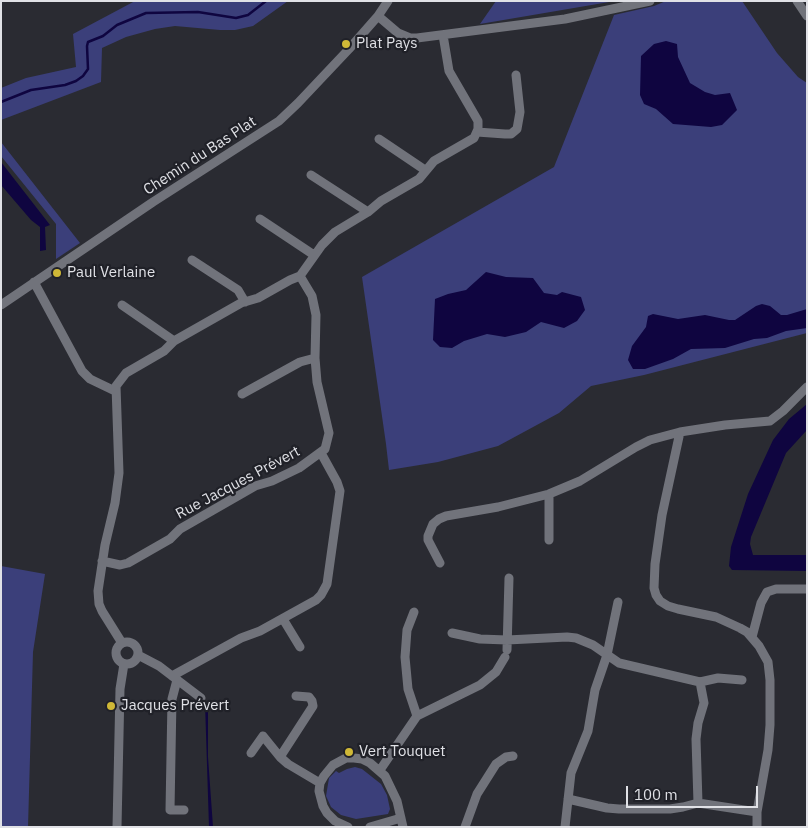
<!DOCTYPE html>
<html>
<head>
<meta charset="utf-8">
<style>
	body { margin:0 }
	#map { position:relative; width:808px; height:828px; overflow:hidden; background:#2a2b32; font-family:"IBM Plex Sans",sans-serif }
	canvas { display:block }
	.frame { position:absolute; inset:0; border:2px solid #e0e1e6; pointer-events:none }
	.scale { position:absolute; left:626px; top:786px; width:132px; height:22px; box-sizing:border-box; border:2px solid #e0e1e6; border-top:0; padding-left:6px; font-size:15px; line-height:18px; white-space:nowrap; color:#e0e1e6; -webkit-text-stroke:4px #202128; paint-order:stroke }
</style>
</head>
<body>
<div id="map">
<canvas width="808" height="828"></canvas>
<div class="frame"></div>
<div class="scale">100 m</div>
</div>
<script>
const ctx = document.querySelector('canvas').getContext('2d');
ctx.lineJoin = 'round';
function fillPath(path, color) { ctx.fillStyle = color; ctx.fill(path, 'evenodd'); }
const shape = rows => new Path2D(rows.map(r => 'M' + r).join(''));
function strokePath(path, color, width, dash) { ctx.strokeStyle = color; ctx.lineWidth = width; ctx.lineCap = dash ? 'butt' : 'round'; ctx.setLineDash(dash || []); ctx.stroke(path); }
function drawText(font, color, halo, rows, align = 'center') {
  ctx.font = font + ' "IBM Plex Sans",sans-serif'; ctx.lineWidth = 4.5; ctx.setLineDash([]); ctx.textBaseline = 'middle'; ctx.strokeStyle = halo; ctx.fillStyle = color; for (const [text, x, y, turn = 0] of rows) {
    ctx.save(); ctx.translate(x, y); ctx.rotate((+turn || 0) * Math.PI / 180); ctx.textAlign = isNaN(turn) ? turn : align; if (halo) ctx.strokeText(text, 0, 0); ctx.fillText(text, 0, 0); ctx.restore();
  }
}
fillPath(shape([
	[135,1,288,1,253,26,235,30,220,30,175,26,155,29,126,37,102,48,101,82,1,120,1,88,26,78,76,67,73,34],
	[496,1,615,1,480,24],
	[666,1,742,1,777,53,798,77,807,83,807,333,644,375,591,386,559,413,498,446,438,462,389,470,386,444,362,277,554,167,614,15,654,6],
	[1,142,80,243,56,259,56,224,1,156],
	[1,566,45,574,33,652,28,827,1,827],
	[355,767,362,769,381,784,387,795,390,809,388,814,356,819,341,815,331,807,326,796,329,778,336,771,339,773,347,769]
]), '#3b3f7a');
fillPath(shape([
	[666,41,677,44,678,57,690,83,705,92,715,95,730,93,737,110,722,125,711,127,673,124,656,109,644,104,640,95,641,56,654,44],
	[1,162,50,225,45,227,46,250,40,251,40,227,31,220,1,185],
	[486,272,506,277,533,278,544,293,557,295,562,292,581,297,585,310,577,321,564,328,541,322,526,332,505,337,487,334,464,341,452,348,440,347,433,340,435,299,448,294,466,290],
	[762,304,770,306,781,315,787,315,807,309,807,328,786,331,767,338,754,339,725,348,691,349,673,359,645,369,633,369,628,360,632,346,646,327,648,316,653,314,678,319,705,315,729,320,735,320,756,306],
	[807,404,807,430,786,453,751,537,750,544,753,555,807,555,807,571,732,570,729,566,731,547,748,494,773,440,789,419],
	[205,703,208,703,208,757,213,827,209,827]
]), '#0f0540');
strokePath(shape([
	[1,102,31,90,65,85,76,81,83,76,88,69,87,46,88,42,103,36,117,25,146,13,198,12,236,18,248,15,266,1]
]), '#0f0540', 2.5);
strokePath(shape([
	[797,1,807,16],
	[378,16,398,33,410,38,417,38,565,19,650,1],
	[477,132,505,134,511,134,517,129,520,112,516,75],
	[379,139,425,170],
	[311,175,368,212],
	[260,219,314,255],
	[192,260,238,290,245,302],
	[34,282,82,371,90,379,115,391],
	[1,305,153,202,279,121,298,103,349,49,378,16,388,1],
	[122,305,174,341],
	[242,394,300,362,315,358],
	[549,494,549,540],
	[102,561,120,565,128,563,170,539,180,529,255,486,272,481,299,468,325,449,329,433,317,382,315,358,316,315,312,296,300,276],
	[440,563,428,540,428,536,433,524,439,519,446,516,498,507,549,494,580,481,636,447,650,440,680,432],
	[414,612,407,630,405,657,408,689,417,716],
	[283,619,300,647],
	[452,633,480,639,507,640,567,637,576,638,593,645,619,663,700,682,718,678,742,680],
	[752,637,761,603,767,592,776,589,807,589],
	'116 653a11 11 0 1 1 22 0a11 11 0 1 1-22 0Z',
	[122,643,102,611,99,604,98,591,105,545,115,503,119,473,116,386,126,373,164,351,174,341,241,303,258,298,290,280,300,276,322,245,335,232,368,212,381,201,419,179,434,161,474,138,478,129,478,121,449,71,443,35],
	[507,650,509,578],
	[138,655,159,666,201,698],
	[172,676,241,638,260,631,316,600,321,595,327,584,340,491,337,482,321,453],
	[177,680,172,699,170,810,184,810],
	[251,753,263,736,280,757,288,764,320,783],
	[280,757,313,706,312,701,309,697,296,696],
	[380,770,417,716,480,685,496,672,505,657],
	[568,799,607,808,619,809,670,809,683,807,698,803,757,812],
	[698,803,696,739,698,723,704,703,700,682],
	[117,827,120,689,124,664],
	[348,827,335,821,327,813,323,806,319,791,320,783,324,776,333,765,346,758,354,758,362,759,370,763,385,776,397,801,403,827],
	[370,827,401,818],
	[465,827,477,794,496,764,506,757,513,756],
	[565,827,571,773,588,731,595,690,607,655,618,602],
	[757,827,757,812,768,750,770,725,770,680,768,662,759,646,747,632,740,628,716,617,678,609,668,606,660,601,656,595,654,588,655,564,662,515,680,432,725,425,770,421,783,411,807,387]
]), '#71737b', 9);
for (const [x, y, r, color] of [
	[346,44,5,"#cfb837"],
	[57,273,5,"#cfb837"],
	[111,706,5,"#cfb837"],
	[349,752,5,"#cfb837"]
]) { const dot = new Path2D(); dot.arc(x, y, r, 0, 2 * Math.PI); ctx.fillStyle = color; ctx.fill(dot); strokePath(dot, '#202128', 2); }
drawText('15px', '#e0e1e6', '#202128', [
	["Plat Pays",356,44],
	["Paul Verlaine",67,273],
	["Jacques Prévert",121,706],
	["Vert Touquet",359,752]
], 'left');
drawText('15px', '#e0e1e6', '#202128', [
	["Chemin du Bas Plat",200,156,-33],
	["Rue Jacques Prévert",238,483,-28]
]);
</script>
</body>
</html>
